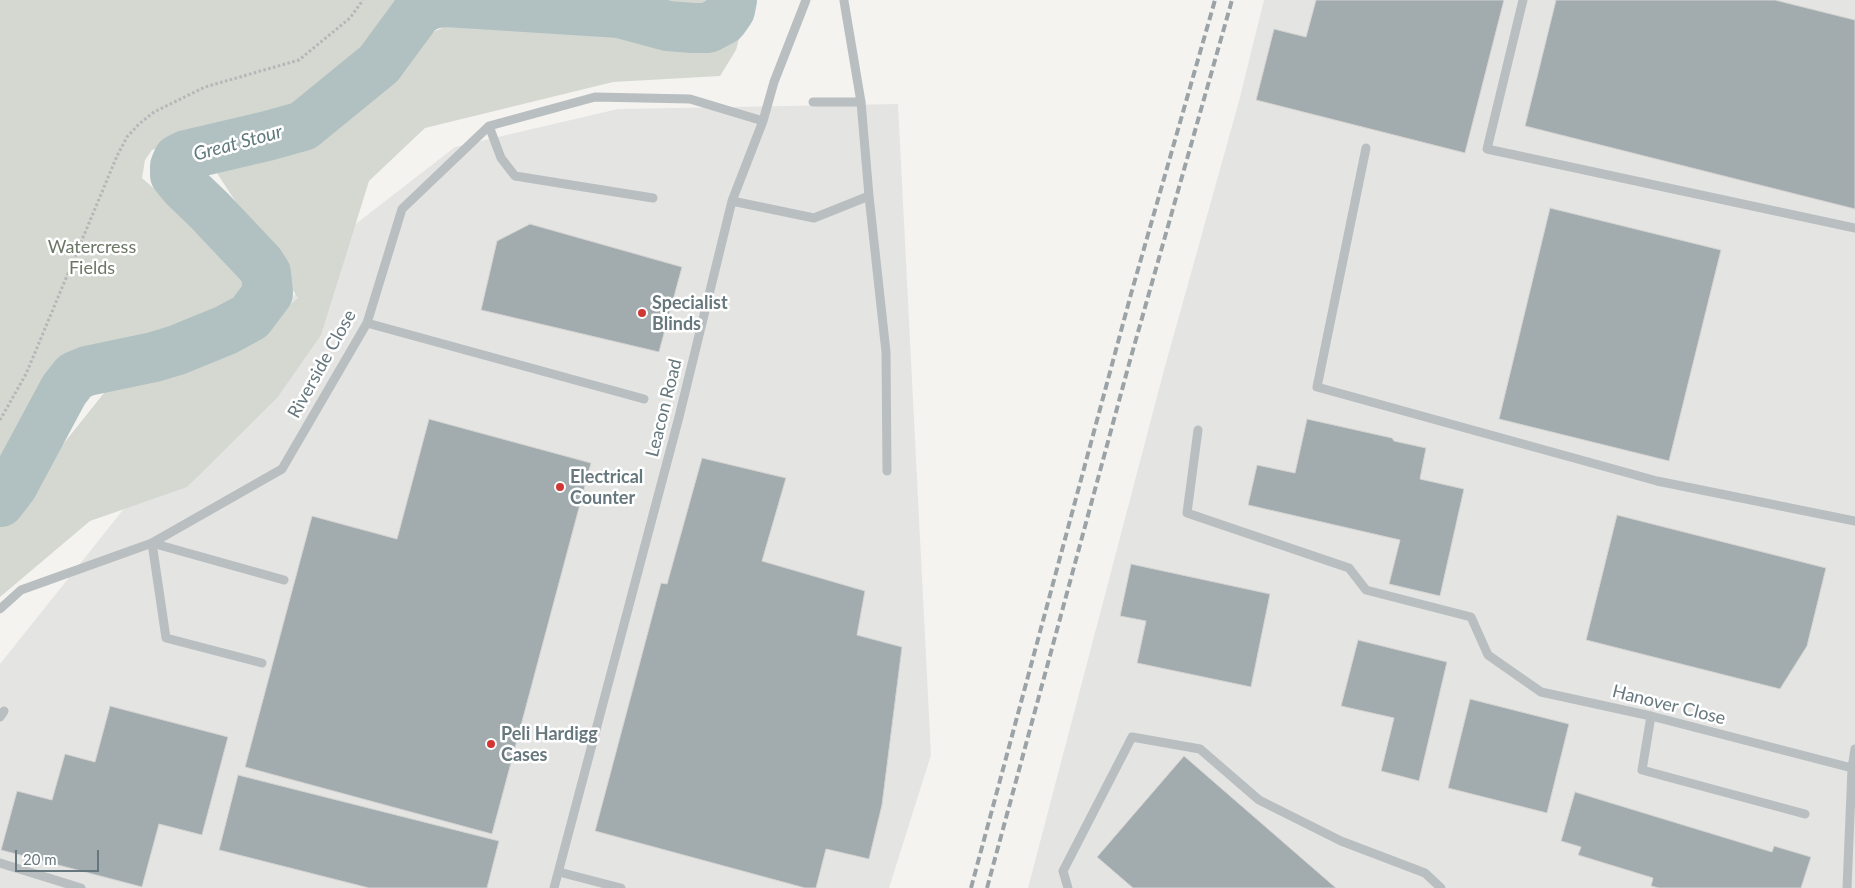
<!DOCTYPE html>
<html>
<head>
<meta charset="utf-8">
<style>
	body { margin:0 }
	#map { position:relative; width:1855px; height:888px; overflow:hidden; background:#f4f3f0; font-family:Lato,sans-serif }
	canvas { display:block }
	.scale { position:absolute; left:15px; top:850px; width:84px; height:22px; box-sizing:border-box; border:2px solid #66787e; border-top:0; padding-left:6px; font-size:15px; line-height:18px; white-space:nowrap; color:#66787e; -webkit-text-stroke:4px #fff; paint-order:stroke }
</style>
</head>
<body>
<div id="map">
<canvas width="1855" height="888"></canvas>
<div class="scale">20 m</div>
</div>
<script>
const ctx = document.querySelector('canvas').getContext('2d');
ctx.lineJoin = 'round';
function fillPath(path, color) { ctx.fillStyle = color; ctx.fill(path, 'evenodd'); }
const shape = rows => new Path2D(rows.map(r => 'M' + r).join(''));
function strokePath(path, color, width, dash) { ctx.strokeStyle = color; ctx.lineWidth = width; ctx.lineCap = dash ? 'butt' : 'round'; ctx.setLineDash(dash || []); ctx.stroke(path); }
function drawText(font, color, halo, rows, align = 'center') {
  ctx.font = font + ' Lato,sans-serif'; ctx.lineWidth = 5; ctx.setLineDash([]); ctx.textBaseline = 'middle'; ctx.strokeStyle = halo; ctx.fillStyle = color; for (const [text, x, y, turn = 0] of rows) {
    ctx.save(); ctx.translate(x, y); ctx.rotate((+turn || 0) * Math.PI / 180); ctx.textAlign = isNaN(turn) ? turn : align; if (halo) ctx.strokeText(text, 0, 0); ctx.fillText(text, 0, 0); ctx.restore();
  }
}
fillPath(shape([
	[1264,0,1855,0,1855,888,1028,888,1164,370,1239,101],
	[898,104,931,755,889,888,0,888,0,664,344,233,455,147,618,109]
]), '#e4e4e3');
fillPath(shape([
	[0,0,406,0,370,52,327,91,284,118,247,127,197,134,152,150,145,160,142,178,192,222,252,282,255,296,245,308,235,314,137,347,118,346,89,356,64,370,0,478],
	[651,0,720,0,717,5,709,12,695,15,679,14],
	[542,22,716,46,741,31,736,50,720,76,613,82,425,128,369,181,321,335,277,398,187,487,90,521,0,597,0,523,17,515,56,453,112,383,204,365,265,326,298,298,217,173,291,150,333,132,377,92,420,37,455,23]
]), '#d4d8d0');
strokePath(shape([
	[0,502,13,485,64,390,75,376,87,371,154,357,177,350,226,330,250,317,268,293,266,273,260,264,209,210,184,186,175,175,175,166,178,159,186,155,267,136,303,126,379,64,418,11,431,4,447,2,620,13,668,26,693,28,708,28,723,20,730,10,732,0]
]), '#b1c0c1', 50);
const building = shape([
	[1316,0,1504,0,1465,153,1256,100,1274,29,1306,37,1316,0],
	[1556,0,1775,0,1855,20,1855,209,1525,126,1556,0],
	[1550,208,1721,250,1669,461,1499,419,1550,208],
	[530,224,682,267,659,352,481,310,497,241,530,224],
	[429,419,591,463,492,834,245,767,312,516,397,539,429,419],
	[1307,419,1392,438,1394,441,1426,448,1420,479,1464,489,1440,596,1389,584,1400,540,1248,505,1257,465,1295,473,1307,419],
	[702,458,786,478,762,561,865,591,857,635,902,647,882,805,869,859,826,849,816,888,805,888,595,831,661,583,667,584,702,458],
	[1617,515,1826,568,1807,646,1780,689,1586,640,1617,515],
	[1131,564,1270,594,1251,687,1137,663,1146,621,1120,616,1131,564],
	[1358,640,1447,662,1419,781,1381,771,1394,718,1341,706,1358,640],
	[1470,699,1569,724,1547,813,1448,788,1470,699],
	[110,706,228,737,202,835,159,824,142,887,1,850,17,791,52,800,65,754,95,762,110,706],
	[1184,756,1336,888,1133,888,1097,857,1184,756],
	[238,775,499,841,487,888,369,888,219,850,238,775],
	[1575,792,1772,852,1774,846,1811,857,1801,888,1659,888,1651,886,1653,878,1578,855,1581,847,1561,841,1575,792]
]);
fillPath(building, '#a2abae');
strokePath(building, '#d5d4d3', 1);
strokePath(shape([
	[0,420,26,374,117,156,127,137,139,124,154,112,205,87,299,60,350,18,363,0]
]), '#b3b7b8', 3, [2.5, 2.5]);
strokePath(shape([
	[1523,0,1487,149,1855,228],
	[813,102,861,102],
	[489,126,501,158,515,176,653,198],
	[1366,148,1317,387,1657,481,1855,521],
	[869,196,886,352,887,471],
	[732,201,814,218,869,196,861,102,844,1],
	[367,323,644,399],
	[1198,430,1187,513,1349,568,1366,590,1471,617,1488,655,1541,692,1651,716,1852,768],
	[0,609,21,590,152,543,282,469,367,323,402,209,489,126,595,97,690,99,763,121],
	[262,663,166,638,152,543,284,580],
	[1651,716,1642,770,1805,814],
	[0,717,4,711],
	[0,863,81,888],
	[559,872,621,888],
	[554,888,679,417,732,201,763,121,774,82,806,0],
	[1068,888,1063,871,1132,737,1200,749,1259,800,1341,841,1425,873,1441,888],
	[1847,888,1852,768,1855,749]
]), '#b9bec0', 9);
strokePath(shape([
	[971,888,1131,294,1215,0],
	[987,888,1129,364,1232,0]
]), '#9ba3a6', 4, [8, 4]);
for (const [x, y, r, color] of [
	[642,313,5,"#d03633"],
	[560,487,5,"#d03633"],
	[491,744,5,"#d03633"]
]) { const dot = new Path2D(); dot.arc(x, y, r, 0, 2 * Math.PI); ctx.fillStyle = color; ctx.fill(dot); strokePath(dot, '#fff', 2); }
drawText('18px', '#6b7664', '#fff', [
	["Watercress",92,247],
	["Fields",92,268]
]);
drawText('bold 18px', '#66787e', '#fff', [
	["Specialist",652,303],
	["Blinds",652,324],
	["Electrical",570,477],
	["Counter",570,498],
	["Peli Hardigg",501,734],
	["Cases",501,755]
], 'left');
drawText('18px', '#66787e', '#fff', [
	["Riverside Close",322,364,-61],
	["Leacon Road",664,408,-76],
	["Hanover Close",1669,705,14]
]);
drawText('italic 19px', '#617a7b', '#fff', [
	["Great Stour",238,143,-15]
]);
</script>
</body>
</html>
